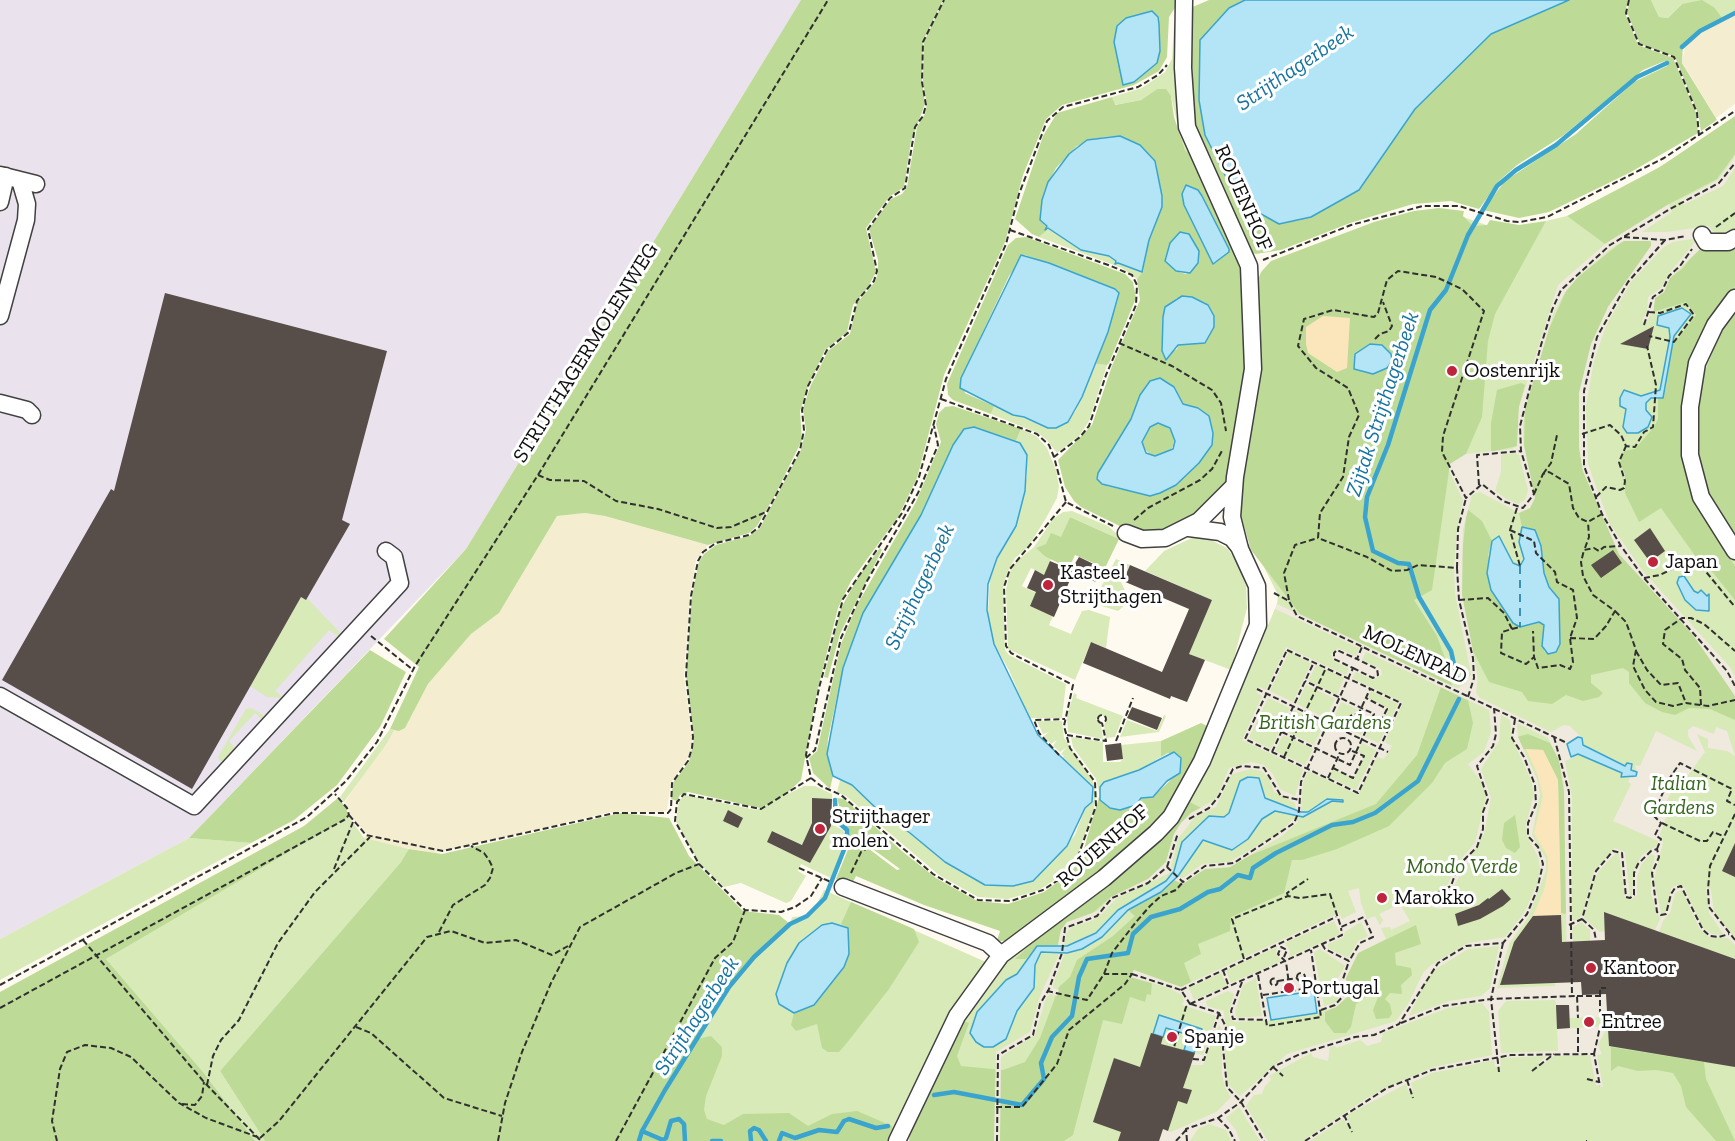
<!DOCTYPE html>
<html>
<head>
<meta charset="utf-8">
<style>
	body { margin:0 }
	canvas { display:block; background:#fffaef }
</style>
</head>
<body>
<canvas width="1735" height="1141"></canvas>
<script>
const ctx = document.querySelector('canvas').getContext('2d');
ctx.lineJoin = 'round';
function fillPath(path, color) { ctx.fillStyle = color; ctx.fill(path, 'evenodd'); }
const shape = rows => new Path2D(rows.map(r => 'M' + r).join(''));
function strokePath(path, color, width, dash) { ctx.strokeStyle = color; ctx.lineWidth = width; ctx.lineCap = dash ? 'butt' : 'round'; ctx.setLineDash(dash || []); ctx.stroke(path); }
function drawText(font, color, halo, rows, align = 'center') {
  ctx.font = font + ' "Zilla Slab",serif'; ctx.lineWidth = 6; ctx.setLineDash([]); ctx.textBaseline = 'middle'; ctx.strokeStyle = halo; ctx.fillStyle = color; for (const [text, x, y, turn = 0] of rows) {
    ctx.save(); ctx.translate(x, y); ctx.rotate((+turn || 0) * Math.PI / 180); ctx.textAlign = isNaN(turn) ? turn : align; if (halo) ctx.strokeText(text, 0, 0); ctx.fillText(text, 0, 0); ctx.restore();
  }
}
fillPath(shape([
	[0,0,801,0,466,549,189,838,0,939]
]), '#eae2ed');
fillPath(shape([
	[1735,14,1735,104,1716,118,1682,62,1685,47,1699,33],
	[585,513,605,516,708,545,696,560,690,595,684,676,692,738,691,749,686,762,671,782,667,810,663,812,612,812,435,853,382,844,364,838,367,834,352,818,345,802,394,730,405,728,428,684,471,634,499,613,557,516]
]), '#f5edcf');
fillPath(shape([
	[1651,0,1735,0,1735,12,1723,19,1715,8,1682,4,1668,18,1659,17],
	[1177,16,1191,155,1185,150,1181,139,1171,96,1157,89,1141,100,1114,105,1112,97,1142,88,1165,72,1172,59,1174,24],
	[1735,122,1735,1141,909,1141,941,1060,969,1012,1007,959,1186,800,1208,767,1277,604,1278,595,1248,535,1455,214,1503,231,1542,227,1546,221,1567,216,1572,219],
	[1048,228,1081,250,1109,256,1116,261,1116,264,1118,262,1142,272,1137,279,1122,268,1039,237],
	[1096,364,1107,365,1089,421,1079,436,1057,453,1047,440,1038,433,991,414,994,406,1048,428,1060,427,1075,412],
	[1021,429,1036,436,1047,448,1056,470,1059,486,1057,498,1046,518,1028,547,1015,558,1007,573,1003,588,1005,650,1009,655,1066,684,1062,718,1029,718,1009,670,994,644,988,615,990,576,1004,544,1015,527,1027,476,1027,460,1016,441],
	[1072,511,1108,526,1119,536,1119,539,1070,517,1061,538,1046,557,1051,559,1044,575,1031,568,1022,586,1036,593,1030,606,1053,616,1049,625,1071,634,1082,611,1089,610,1110,617,1106,648,1091,642,1075,680,1008,649,1006,589,1010,572,1017,561,1034,547,1053,519,1063,512],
	[1194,537,1205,537,1227,548,1238,564,1246,586,1247,608,1231,670,1189,654,1212,600,1145,571,1164,551],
	[1116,559,1130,565,1121,582,1128,597,1127,603,1118,611,1092,603,1090,597,1092,592,1099,591],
	[303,594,343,636,341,638,329,630,275,691,283,698,267,697,250,686],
	[1074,693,1077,695,1076,698,1123,716,1115,737,1106,738,1104,725,1107,719,1101,714,1096,719,1101,725,1103,739,1068,732,1067,716],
	[251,708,263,715,263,720,255,713,229,741,236,750,224,762,220,761,218,757,246,709],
	[1164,715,1166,716,1159,732,1120,737,1127,720,1157,731],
	[1037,721,1062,721,1064,738,1093,781,1096,794,1094,809,1076,859,1059,877,1039,890,1008,899,978,897,939,875,846,796,837,792,840,780,852,785,882,813,931,849,939,858,983,884,1013,886,1033,881,1075,835,1085,808,1093,802,1094,787,1061,759,1064,756,1061,754,1066,748,1060,752,1053,746,1057,740,1051,744,1044,736,1049,732,1043,734],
	[390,729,394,730,387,743,344,802,340,797],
	[1071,737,1103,742,1103,762,1120,762,1123,759,1121,745,1161,741,1161,757,1139,770,1108,781,1099,792,1096,779,1073,747],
	[804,786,815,786,832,794,832,799,812,799,812,823,802,845,773,831,767,842,810,863,831,824,843,830,846,838,831,878,801,864,798,871,806,876,791,901,786,903,741,883,724,887,699,863,676,821,679,801,685,795,756,810],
	[349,817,364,838,409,849,408,854,220,1071,265,1141,255,1141,204,1073,106,959],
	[189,838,251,843,0,980,0,939],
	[824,890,988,963,964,993,890,1141,639,1141,642,1131,729,987,790,924,792,917,807,916,814,910]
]), '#d7eab8');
fillPath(shape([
	[801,0,943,0,923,41,922,82,925,104,911,141,904,187,889,197,866,228,876,272,867,289,853,305,847,332,825,350,808,386,800,411,802,440,775,495,757,526,749,533,708,545,605,516,585,513,557,516,499,613,471,634,428,684,405,728,399,731,390,729,419,667,384,639,466,549],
	[944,0,1180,0,1169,17,1167,57,1159,71,1134,85,1062,105,1046,119,1023,175,1005,242,944,375,917,478,898,517,851,581,838,608,817,692,801,780,785,795,760,808,688,792,680,795,677,801,671,799,673,783,689,762,694,738,686,675,692,596,699,562,704,554,716,545,749,536,760,528,801,450,806,430,803,409,810,387,828,351,850,334,857,303,875,282,878,273,878,260,869,229,891,199,902,194,907,187,917,127,925,114,927,104,923,82,924,42],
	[1158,17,1160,32,1157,63,1134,82,1124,85,1114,42,1117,26],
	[1209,0,1245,0,1229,8,1359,190,1415,109,1491,34,1569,0,1628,0,1625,13,1638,45,1673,58,1696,113,1698,133,1631,172,1549,212,1519,218,1483,210,1505,181,1576,134,1634,82,1667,66,1669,63,1665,61,1643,70,1564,135,1517,165,1500,180,1479,209,1451,201,1413,204,1350,223,1281,250,1256,254,1248,252,1194,139,1188,9],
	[1630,0,1651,0,1659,17,1668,18,1682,4,1702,0,1715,8,1723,19,1704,28,1683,44,1682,63,1717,120,1701,131,1698,113,1675,57,1640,44,1627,12],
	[1157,89,1166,89,1171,96,1174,117,1185,150,1191,155,1241,260,1248,365,1229,477,1223,490,1190,520,1160,531,1132,532,1081,507,1074,501,1065,487,1058,460,1092,425,1112,366,1140,300,1137,279,1143,271,1149,240,1162,207,1156,162,1140,145,1120,136,1104,137,1077,146,1056,168,1045,189,1040,220,1047,226,1047,230,1039,237,1032,234,1015,219,1043,136,1057,113,1112,97,1115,105,1141,100],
	[1186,185,1200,193,1226,244,1211,260,1206,245,1184,205,1182,194],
	[1180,232,1189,234,1199,251,1199,256,1186,274,1176,271,1165,259,1170,243],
	[1192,297,1206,303,1205,343,1178,345,1177,349,1163,356,1162,325,1165,307,1177,298],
	[1160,378,1174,387,1183,404,1199,408,1212,445,1199,463,1176,485,1160,493,1150,496,1107,486,1098,473,1131,419,1147,384],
	[1735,116,1735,154,1717,179,1669,204,1605,244,1567,216,1660,167],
	[1439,208,1464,211,1463,216,1473,226,1487,225,1490,220,1519,225,1546,221,1495,314,1488,341,1482,417,1466,454,1450,464,1432,590,1414,600,1437,636,1447,664,1452,686,1300,614,1251,550,1237,502,1257,282,1261,272,1271,261,1374,222,1414,211],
	[1026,237,1125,274,1133,282,1136,298,1109,363,1107,365,1096,364,1118,300,1117,290,1025,255,1009,276,961,378,965,393,994,406,991,414,953,400,948,395,947,384,1008,245,1016,238],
	[1647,240,1651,242,1651,246,1608,307,1579,393,1579,447,1583,471,1619,554,1693,635,1722,674,1735,696,1735,720,1710,709,1689,708,1675,715,1662,712,1645,703,1629,683,1629,672,1623,668,1591,675,1591,683,1603,693,1599,697,1583,701,1566,695,1552,704,1528,701,1522,692,1489,682,1473,651,1462,595,1461,562,1467,509,1482,521,1492,541,1488,555,1504,608,1513,623,1531,625,1539,622,1545,625,1544,652,1556,652,1560,644,1559,599,1549,587,1544,573,1541,546,1535,531,1522,527,1519,513,1535,498,1524,446,1525,409,1548,331,1566,291,1578,277,1623,241],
	[1735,243,1735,286,1706,325,1690,379,1701,509,1714,535,1735,566,1735,600,1710,569,1706,571,1661,508,1639,522,1625,493,1625,474,1620,463,1624,451,1635,449,1654,427,1658,419,1658,398,1663,398,1666,388,1672,343,1674,344,1696,315,1686,302,1653,312,1655,298,1664,292,1670,278,1682,269,1701,245],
	[1735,306,1735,545,1708,499,1697,438,1700,386,1720,331],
	[1521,383,1525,385,1519,407,1517,446,1491,452,1491,423,1497,390],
	[953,406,1021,429,1016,441,974,427,960,435,921,515,863,613,843,668,828,739,827,754,833,776,830,789,813,773,809,758,817,751,841,644,857,605,916,502,941,442,936,424,939,413,945,407],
	'1142 440a16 16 0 1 1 32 0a16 16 0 1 1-32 0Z',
	[1070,517,1119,539,1105,568,1075,555,1069,568,1046,557,1036,548,1046,544,1051,533,1061,537],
	[880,548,882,550,840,634,828,678,824,677,841,608,858,577],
	[370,650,406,672,380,727,337,785,294,820,251,843,189,838],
	[1441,687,1468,700,1473,723,1467,749,1445,763,1432,783,1389,826,1337,849,1302,860,1292,860,1284,893,1231,917,1230,931,1198,944,1201,954,1184,963,1191,982,1181,987,1134,971,1131,977,1152,982,1151,995,1147,994,1145,1002,1130,997,1122,1024,1103,1020,1073,1135,1064,1141,909,1141,911,1124,963,1021,969,1023,957,1056,961,1066,1003,1070,1025,1062,1040,1038,1059,987,1070,977,1077,960,1113,936,1135,916,1128,910,1161,892,1174,880,1183,883,1205,869,1230,867,1251,855,1376,804,1417,755],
	[1201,723,1209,727,1174,805,1141,841,1010,941,997,941,1000,931,924,905,856,876,851,886,836,879,849,847,869,849,897,870,900,869,870,847,850,845,837,798,844,799,903,852,936,878,977,901,1008,904,1044,892,1070,873,1081,859,1099,797,1110,808,1120,810,1136,805,1141,798,1153,797,1181,770,1181,758,1168,753,1161,757,1161,741],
	[1528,734,1550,743,1559,760,1566,805,1566,914,1561,913,1558,780,1543,750,1522,749,1517,737],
	[338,798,346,808,349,817,106,959,204,1073,255,1141,0,1141,0,992,304,826],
	[1186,800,1201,808,1191,813,1174,834,1166,862,1161,868,1148,879,1111,897,1089,916,1067,922,1061,930,1058,945,1037,946,1026,959,1015,959],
	[621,813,669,818,689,856,743,911,779,915,790,924,729,987,697,1039,711,1036,722,1047,722,1056,706,1096,704,1110,707,1119,724,1125,743,1114,789,1113,808,1126,832,1114,857,1111,892,1126,894,1133,890,1141,265,1141,220,1071,401,862,409,849,442,854],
	[1515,815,1520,847,1515,853,1506,848,1502,840,1504,823],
	[851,902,914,929,919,942,889,989,846,1044,839,1052,828,1052,822,1048,817,1024,796,1031,791,1025,794,1013,814,1005,848,928,841,924],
	[1416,925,1421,944,1395,953,1396,965,1411,968,1412,975,1401,985,1402,994,1390,993,1385,999,1390,1004,1392,1014,1389,1018,1376,1019,1373,1010,1378,997,1370,994,1356,1004,1351,1027,1346,1033,1334,1033,1325,1021,1325,1012,1336,1007,1347,997,1346,978,1358,953],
	[1611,1047,1704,1062,1706,1079,1735,1141,1716,1141,1709,1133,1686,1107,1681,1086,1673,1073,1656,1070,1638,1071,1618,1066,1611,1071]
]), '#bddb97');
fillPath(shape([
	[1323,316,1350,318,1347,368,1337,372,1308,353,1306,344,1306,327],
	[1526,749,1543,750,1558,780,1561,915,1533,916,1544,890,1548,871,1548,857,1534,833,1543,796,1537,773]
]), '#fbe6bb');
fillPath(shape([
	[1735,157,1735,168,1723,186,1683,205,1680,200,1718,180],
	[1669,204,1672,212,1642,232,1666,232,1708,226,1716,234,1670,278,1664,292,1655,298,1653,314,1650,315,1647,322,1642,321,1647,311,1648,297,1661,288,1670,272,1695,242,1692,239,1673,242,1664,247,1631,282,1606,326,1594,361,1586,406,1588,464,1610,524,1643,571,1730,667,1735,677,1735,696,1693,635,1619,554,1583,471,1579,447,1579,393,1591,344,1608,307,1651,246,1651,241,1624,241,1613,247,1578,277,1566,291,1554,312,1525,409,1523,427,1524,446,1535,498,1530,508,1519,513,1480,492,1472,495,1463,529,1462,595,1478,678,1476,693,1480,698,1551,732,1564,725,1570,726,1582,738,1577,737,1568,742,1573,758,1565,761,1572,797,1572,920,1578,920,1582,915,1594,871,1615,848,1625,852,1630,896,1632,895,1634,870,1642,855,1658,845,1658,841,1613,821,1631,784,1628,782,1630,777,1634,778,1637,772,1635,765,1640,766,1656,731,1697,751,1688,736,1688,730,1693,726,1714,734,1716,727,1727,731,1735,756,1727,751,1708,748,1708,739,1697,734,1705,752,1684,781,1678,779,1664,806,1670,808,1660,834,1663,842,1654,880,1661,913,1664,914,1668,908,1671,888,1677,885,1684,887,1703,928,1712,934,1724,935,1709,913,1706,888,1711,890,1714,912,1735,938,1735,945,1728,938,1709,937,1699,928,1682,890,1675,893,1670,913,1663,921,1659,932,1655,930,1661,917,1657,914,1651,893,1651,874,1655,856,1651,854,1641,865,1637,877,1637,895,1631,900,1625,898,1619,853,1616,853,1599,871,1593,883,1584,918,1600,932,1605,931,1604,940,1590,941,1590,930,1581,922,1572,928,1577,982,1581,982,1582,994,1605,981,1608,1017,1569,1018,1568,1005,1556,1005,1555,1000,1506,1001,1498,1011,1501,1053,1558,1051,1557,1029,1608,1026,1598,1045,1602,1054,1597,1055,1603,1087,1596,1085,1590,1055,1554,1056,1544,1064,1538,1063,1547,1056,1500,1058,1501,1066,1495,1067,1494,1060,1432,1073,1411,1083,1413,1091,1409,1093,1406,1084,1347,1115,1350,1128,1343,1119,1310,1141,1303,1141,1367,1098,1394,1084,1434,1067,1492,1055,1489,1012,1482,1003,1468,1004,1448,1008,1383,1033,1381,1042,1367,1046,1360,1040,1336,1048,1335,1046,1330,1047,1328,1061,1313,1057,1311,1053,1269,1076,1271,1080,1265,1086,1262,1094,1254,1095,1246,1106,1268,1141,1260,1141,1239,1107,1226,1118,1236,1130,1240,1141,1231,1141,1226,1130,1209,1124,1198,1129,1190,1141,1159,1141,1163,1129,1171,1132,1216,1112,1231,1097,1225,1087,1222,1075,1222,1030,1219,1025,1203,1065,1191,1065,1195,1053,1203,1055,1216,1016,1182,1005,1184,1001,1182,995,1169,988,1130,977,1134,970,1181,987,1339,913,1342,919,1356,912,1348,891,1359,888,1361,903,1367,919,1375,916,1380,925,1383,920,1379,914,1400,904,1410,921,1391,930,1390,927,1381,928,1386,939,1358,953,1346,978,1347,997,1336,1007,1317,1013,1313,991,1267,999,1271,1020,1235,1022,1230,1019,1229,1011,1234,994,1228,991,1206,1001,1207,1006,1224,1011,1225,1022,1228,1027,1225,1054,1228,1084,1240,1096,1287,1054,1396,1021,1408,1004,1423,973,1431,965,1468,943,1505,937,1524,913,1537,884,1540,868,1538,857,1527,836,1526,824,1534,794,1531,780,1512,739,1510,720,1501,715,1499,741,1481,769,1491,798,1484,834,1454,886,1459,895,1456,910,1457,900,1452,891,1447,897,1438,898,1438,903,1444,907,1441,909,1425,905,1410,909,1408,904,1405,905,1398,891,1416,894,1435,893,1448,884,1456,864,1475,843,1486,797,1482,783,1468,764,1484,752,1491,732,1489,710,1366,652,1362,660,1381,669,1382,675,1373,680,1356,672,1352,678,1403,703,1385,742,1392,746,1384,759,1377,757,1358,795,1308,771,1303,783,1301,812,1296,810,1295,803,1274,792,1269,778,1261,771,1251,769,1232,774,1216,807,1195,817,1178,839,1171,867,1174,871,1117,898,1102,914,1091,921,1072,927,1067,932,1064,945,1058,945,1061,930,1067,922,1098,911,1111,897,1148,879,1166,862,1174,834,1181,823,1191,813,1211,802,1218,795,1229,768,1251,762,1264,765,1273,774,1280,789,1295,796,1303,769,1242,740,1262,696,1256,692,1259,687,1266,690,1286,647,1346,675,1349,669,1334,661,1331,654,1338,648,1356,656,1359,648,1275,609,1277,604,1452,686,1458,688,1466,683,1471,674,1455,594,1454,568,1457,528,1463,500,1449,471,1450,464,1466,454,1512,449,1517,446,1519,407,1558,285,1605,244],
	[1514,453,1519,455,1528,490,1525,500,1518,504,1508,500,1495,491,1501,472,1501,455],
	[1289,652,1311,663,1293,702,1270,691],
	[1316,665,1344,678,1337,695,1308,681],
	[1306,685,1335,699,1326,718,1297,704],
	[1371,691,1398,704,1379,743,1365,737,1369,729,1376,732,1388,708,1368,698],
	[1268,698,1290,708,1271,749,1249,738],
	[1341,702,1358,710,1349,716,1347,722,1352,728,1361,725,1365,727,1361,735,1332,721],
	[1294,710,1324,724,1314,745,1285,731],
	[1517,723,1548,738,1559,760,1564,785,1567,981,1555,983,1555,986,1497,988,1509,944,1529,916,1546,870,1546,859,1532,835,1540,794,1537,779,1518,737],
	[1283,735,1313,749,1305,765,1275,751],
	[1362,743,1376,750,1356,790,1329,777,1333,769,1354,779,1365,755,1358,752],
	[1334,921,1340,934,1289,957,1290,951,1285,943],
	[1361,922,1368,936,1358,941,1348,958,1328,948,1328,944,1343,938,1345,932],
	[1499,946,1490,988,1481,996,1449,1001,1409,1016,1426,981,1436,969,1468,949],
	[1277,947,1276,953,1281,961,1231,983,1226,970],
	[1320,949,1345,966,1338,978,1340,995,1336,1002,1324,1006,1314,952],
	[1221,973,1227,986,1194,1000,1189,988],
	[1256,978,1262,1016,1237,1018,1235,1012,1243,985],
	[1293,819,1298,821,1297,823,1282,836,1230,867,1205,869,1183,884,1174,880,1178,876,1183,878,1202,864,1229,862,1279,833],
	[1065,953,1053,984,1053,988,1059,990,1057,996,1051,994,1046,998,1035,1035,1001,1057,1000,1141,994,1141,996,1052,1030,1032,1040,996,1059,954]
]), '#efe9de');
const water = shape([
	[1245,0,1569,0,1491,34,1415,109,1359,190,1311,217,1279,224,1238,201,1205,135,1199,100,1200,40,1229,8,1245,0],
	[1152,11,1158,17,1159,24,1160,51,1157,63,1134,82,1123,85,1114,42,1117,26,1126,18,1152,11],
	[1120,136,1140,145,1155,161,1162,196,1162,207,1149,240,1142,272,1118,263,1115,264,1116,261,1109,256,1081,250,1048,228,1045,230,1047,226,1040,220,1042,200,1048,182,1069,154,1087,140,1120,136],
	[1186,185,1198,190,1202,196,1229,249,1229,252,1213,264,1184,205,1182,194,1186,185],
	[1180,232,1189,234,1199,251,1198,263,1190,273,1176,271,1165,261,1170,243,1180,232],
	[1021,255,1049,263,1115,289,1119,293,1108,332,1082,397,1068,422,1056,428,1048,428,1024,417,1013,415,960,388,961,378,1021,255],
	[1182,296,1192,297,1208,305,1214,316,1214,327,1205,343,1178,345,1166,360,1162,351,1163,317,1165,307,1182,296],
	[1682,308,1691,314,1674,336,1663,398,1651,398,1646,403,1646,410,1652,417,1648,427,1638,433,1627,433,1623,427,1626,409,1620,406,1620,398,1624,390,1641,396,1660,390,1670,337,1669,328,1657,325,1658,316,1682,308],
	[1370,344,1382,345,1391,354,1392,361,1387,368,1373,374,1354,369,1355,354,1370,344],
	[1160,378,1174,387,1183,404,1198,408,1209,416,1213,433,1212,445,1199,463,1176,485,1160,493,1150,496,1102,484,1097,479,1098,473,1131,419,1140,395,1150,381,1160,378],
	[1158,423,1170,428,1175,441,1173,449,1155,456,1146,453,1142,442,1150,427,1158,423],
	[974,427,1020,443,1027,455,1025,491,1016,526,997,558,988,584,987,610,994,644,1038,735,1093,787,1092,802,1085,808,1067,846,1033,881,1013,886,985,885,945,862,910,833,879,811,852,785,833,776,827,754,843,668,863,613,921,515,953,445,964,429,974,427],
	[1522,527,1535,530,1541,546,1544,573,1549,587,1559,599,1560,644,1556,652,1548,654,1542,646,1544,625,1539,622,1520,627,1513,623,1491,590,1487,573,1492,541,1499,536,1513,563,1520,566,1524,559,1519,542,1522,527],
	[1684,576,1694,591,1698,593,1701,590,1707,596,1709,594,1709,611,1696,610,1685,600,1677,583,1679,577,1684,576],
	[1578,737,1582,738,1583,745,1625,766,1627,763,1632,764,1631,770,1637,772,1636,776,1621,777,1622,773,1578,754,1571,757,1567,744,1578,737],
	[1174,752,1181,758,1180,773,1167,781,1153,797,1141,798,1136,805,1120,810,1110,808,1100,800,1100,787,1104,782,1139,770,1174,752],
	[1248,777,1259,778,1265,798,1301,812,1308,812,1327,799,1343,800,1343,802,1332,801,1303,817,1275,811,1262,819,1248,839,1232,850,1203,840,1178,876,1161,892,1128,910,1102,937,1082,949,1067,953,1041,952,1035,965,1034,988,1017,1011,1006,1039,993,1047,984,1047,976,1042,970,1033,977,1012,1006,980,1017,974,1037,946,1067,946,1096,933,1118,910,1166,881,1174,871,1182,842,1209,816,1224,817,1229,813,1240,781,1248,777],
	[832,923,848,928,849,954,844,967,814,1005,794,1013,779,1004,776,994,787,963,799,943,822,925,832,923],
	[1314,991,1317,1013,1271,1020,1267,998,1314,991],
	[1159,1015,1202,1029,1194,1053,1184,1050,1189,1035,1166,1028,1163,1037,1153,1034,1159,1015]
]);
fillPath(water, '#b3e5f7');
strokePath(water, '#3aa4ce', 1.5);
strokePath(shape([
	[1682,47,1700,31,1735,13],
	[1457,678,1451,651,1419,597,1409,564,1398,563,1373,551,1365,517,1367,497,1388,445,1430,310,1446,290,1468,235,1497,186,1516,170,1556,145,1637,77,1667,63],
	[934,1095,954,1092,1022,1105,1044,1079,1041,1063,1052,1037,1072,1016,1079,977,1087,959,1128,953,1133,934,1151,917,1180,909,1208,892,1220,889,1238,875,1250,878,1253,868,1276,853,1332,825,1353,822,1375,813,1418,781,1459,699],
	[642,1131,663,1140,666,1138,671,1121,679,1119,684,1124,685,1141],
	[639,1141,642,1131,665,1090,729,987,754,957,790,924,807,916,825,898,847,842,847,830,836,820,835,800],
	[712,1141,721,1141],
	[751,1141,750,1131,754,1128,759,1130,766,1141],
	[779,1141,782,1133,795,1138,819,1130,837,1132,844,1121,849,1119,876,1128,888,1126]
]), '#3aa4ce', 4.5);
strokePath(shape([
	[1520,566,1520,627]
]), '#1674a1', 1.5, [8, 6]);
fillPath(shape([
	[165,293,387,351,342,520,350,524,306,600,301,597,192,789,2,680,111,489,114,491],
	[1654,326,1648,349,1620,344],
	[1650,528,1665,551,1650,562,1634,540],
	[1613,550,1622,563,1601,578,1591,565],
	[1079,557,1102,568,1096,582,1073,573,1054,617,1030,606,1036,592,1027,588,1035,570,1044,575,1050,561,1071,570],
	[1130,565,1212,600,1189,654,1205,660,1187,702,1171,696,1170,699,1083,663,1091,642,1162,672,1189,609,1123,581],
	[1132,707,1162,718,1157,730,1127,718],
	[1121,743,1123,759,1107,761,1105,745],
	[812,798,832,799,831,826,810,863,767,842,772,831,802,845,812,823],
	[728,810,743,818,738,828,723,821],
	[1735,843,1735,877,1722,871],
	[1502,889,1511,899,1503,906,1480,919,1458,926,1455,914,1479,905,1488,898,1489,899],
	[1604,912,1735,959,1735,1067,1609,1046,1606,994,1582,995,1581,982,1500,985,1514,942,1533,916,1561,915,1562,942,1605,940],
	[1556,1005,1569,1005,1570,1028,1557,1029],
	[1151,1033,1163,1037,1161,1044,1195,1053,1183,1088,1192,1090,1187,1104,1178,1101,1168,1131,1163,1129,1159,1141,1118,1141,1121,1132,1093,1122,1114,1058,1140,1067]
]), '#574e4a');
const minor = shape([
	[0,175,36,184],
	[0,202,6,176],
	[1702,235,1706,242,1728,242,1735,238],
	[1735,298,1715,325,1697,363,1690,407,1690,455,1701,497,1735,551],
	[0,316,26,220,27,204,20,180],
	[0,403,27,410,32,415],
	[1189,528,1220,532,1232,538,1240,548],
	[1126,533,1142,539,1165,538,1199,521,1234,486],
	[0,696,194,806,400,583,394,557,386,551],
	[843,887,988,943,1001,955],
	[897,1141,957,1016,1001,955,1104,878,1156,833,1171,817,1202,761,1258,625,1257,586,1240,549,1232,517,1235,477,1253,369,1249,266,1187,127,1183,68,1184,0]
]);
strokePath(minor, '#414141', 19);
strokePath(shape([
	[1629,0,1626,13,1639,44,1674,57,1697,113,1699,136],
	[1716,227,1735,213],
	[1010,230,1111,266,1132,275,1137,285,1136,305,1106,375,1089,426,1080,437,1054,457],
	[1624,237,1665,240,1686,236],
	[1665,240,1628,282,1597,337,1584,391,1584,466,1602,514,1621,546,1644,578,1727,671,1735,686],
	[1263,260,1351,225,1423,206,1459,206,1507,221,1520,222,1547,217,1664,158,1735,111],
	[1649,312,1660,313,1686,304,1694,315,1674,342,1649,336],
	[1644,325,1653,297,1662,291,1669,276,1680,266,1692,249],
	[1375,339,1380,334,1389,331,1392,326,1383,302],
	[1119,343,1172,366,1212,390,1221,403,1226,431],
	[941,399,1037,434,1049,445,1054,457,1066,502,1113,526],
	[1582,434,1610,425,1621,435,1626,446,1635,447,1644,432,1653,427,1656,385,1647,346],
	[1543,474,1551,463,1557,435],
	[538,475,550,480,584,481,616,501,658,509,717,528,731,527,766,512],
	[1479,485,1477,455,1521,451],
	[1534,494,1543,474,1549,472,1569,484,1573,508,1579,518,1588,522,1602,514],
	[1596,497,1606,487,1620,490,1624,488,1625,481,1619,462,1626,446],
	[1066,502,1010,569,1004,587,1006,646,1011,653,1073,685,1064,726,1070,748,1095,782,1096,806,1076,862,1063,877,1043,890,1011,901,978,900,933,874,841,795,821,786,811,778,806,755,819,688,843,599,902,513,919,477,946,379,1006,244,1019,194,1047,121,1063,107,1138,87,1158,75,1167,65],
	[1517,508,1510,530,1520,566],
	[1134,520,1148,508,1200,480,1212,469,1223,449],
	[1510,530,1534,541,1536,553,1555,572,1557,582,1573,590,1577,618,1570,638,1573,662,1570,669,1560,665,1538,668,1534,657,1533,631],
	[1585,548,1589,537,1588,522],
	[1457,568,1458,529,1466,498],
	[1644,578,1660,575,1692,559,1707,573,1735,607],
	[1274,593,1289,601,1297,616,1567,743],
	[1289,600,1284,573,1295,545,1318,538],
	[1459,600,1488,598,1504,613,1512,629,1502,632,1501,653,1526,664,1534,657],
	[1615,611,1626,622,1636,650,1633,666,1645,690,1656,702,1673,706,1686,703,1708,706,1735,700],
	[1512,629,1520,627],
	[371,636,413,670],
	[1570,638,1594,639,1606,626,1615,611,1593,595,1583,576,1581,562,1584,550,1594,548,1599,551,1604,547,1621,546],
	[1287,650,1401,703,1358,793,1245,739,1287,650],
	[1636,651,1647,670,1661,685,1678,683,1686,703],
	[1353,668,1373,678,1378,675,1377,669,1357,659],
	[1257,689,1388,752],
	[1468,697,1474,678,1473,658,1459,600,1457,568,1418,565,1407,570,1392,571,1367,557,1318,538,1320,513,1343,477,1349,437,1359,415,1348,388,1316,368,1298,346,1304,319,1333,310,1374,317,1378,313,1387,280,1398,271,1436,277,1462,289,1484,311,1443,436,1442,452,1466,498,1482,484,1503,501,1523,508,1534,494,1521,451,1520,426,1541,345,1552,310,1561,290,1610,245,1670,209,1719,183,1735,163],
	[1701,705,1700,688,1685,670,1682,659,1663,644,1665,630,1682,618,1691,618,1704,624,1735,651],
	'1349 720a6 6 0 1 1 12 0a6 6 0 1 1-12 0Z',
	[1358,715,1370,689],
	'1098 719a4 4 0 1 1 8 0a4 4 0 1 1-8 0Z',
	[1361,723,1376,731,1387,709,1366,698],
	[1282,732,1350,765,1362,739,1374,714,1305,681],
	[1067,735,1106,741,1102,723],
	[1554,737,1569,792,1572,995],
	'1335 746a8 8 0 1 1 16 0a8 8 0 1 1-16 0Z',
	[1116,741,1133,698],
	[1272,752,1314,662],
	[1059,755,1039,733,1034,720,1065,719],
	[1284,757,1326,668],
	[806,758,815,750,841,638,867,581,918,493,938,445,934,426],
	[1333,768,1353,778,1364,756,1350,750],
	[811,778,761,809,684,794,677,802,675,821,699,864,745,910,781,912,795,907,811,896,822,878],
	[1328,778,1340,753],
	[1735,814,1710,866,1708,889,1709,907,1735,940],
	[349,815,366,835,443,851,615,813,668,813,671,809,672,783,688,761,692,748,693,737,686,675,691,596,698,561,703,552,716,543,749,535,759,527,800,450,804,430,802,410,808,386,827,350,849,332,857,301,874,281,877,271,868,229,890,198,905,188,915,127,923,116,926,105,922,82,923,42,944,0],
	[1189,819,1209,808,1219,796,1233,769,1242,766,1264,768,1281,796,1300,800],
	[1662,823,1700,841,1707,841,1713,832,1723,836],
	[1657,849,1661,839,1655,835,1661,823,1653,815,1669,779,1680,763,1732,789,1727,801,1735,805],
	[1167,867,1178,833],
	[799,868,831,882],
	[334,869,353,822],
	[851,873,861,852,887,836],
	[1288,896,1287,893,1308,879],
	[1402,899,1426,898,1451,886,1458,866,1477,847,1483,829,1483,812,1488,799,1477,766,1493,746,1496,734,1494,708],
	[1582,919,1594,930,1596,940],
	[1569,925,1582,919,1596,871,1613,851,1622,853,1626,897,1630,898,1634,895,1634,873,1638,864,1651,851,1657,849,1659,857,1652,873,1657,912,1661,915,1666,914,1671,894,1675,888,1681,886,1703,930,1710,936,1719,937,1729,934],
	[439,932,453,905,485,885,490,878,493,868,489,860,484,853,471,846],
	[83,940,204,1082,261,1141],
	[1503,943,1491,999,1577,996,1578,1018],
	[1322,944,1325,949,1349,961,1360,943,1373,937,1364,917],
	[1284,957,1287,950,1281,947,1278,954,1286,962,1290,991],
	[1244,959,1232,919,1288,896,1300,898,1330,894,1341,927,1366,916],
	[1223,970,1229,987],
	'1297 977a4 4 0 1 1 8 0a4 4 0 1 1-8 0Z',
	[1132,974,1181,990,1190,1004,1186,1007,1174,1047],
	[1258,975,1267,1026,1321,1017,1311,950],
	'1270.5 982a3.5 3.5 0 1 1 7 0a3.5 3.5 0 1 1-7 0Z',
	[1278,981,1297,978],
	[1242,982,1231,1011,1233,1019,1267,1020],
	[0,985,307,817,346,781,377,742,415,666,538,475,828,0],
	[1181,990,1336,917],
	[1047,991,1087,1000,1104,974,1112,953,1136,922,1150,906,1161,896,1176,890,1183,882],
	[1263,995,1317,987],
	[1577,996,1600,996,1600,1018],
	[1600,996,1600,988,1606,988],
	[1190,1004,1342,935,1341,928],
	[1191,1004,1219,1013,1226,1027,1223,1048,1227,1087,1241,1102,1264,1141],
	[0,1008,344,820,349,815,347,808,335,794],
	[1321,1010,1335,1005,1344,995,1343,979,1349,961],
	[1401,1023,1443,1006,1491,999,1499,1072],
	[356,1027,371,1033,444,1098,502,1116],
	[1578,1028,1578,1053],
	[1594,1054,1600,1027],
	[1193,1059,1204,1060,1219,1013],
	[1273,1067,1283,1076],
	[1532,1071,1554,1054],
	[1587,1079,1599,1082],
	[1407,1080,1413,1098],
	[207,1085,213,1056,221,1040,239,1020,278,943,315,892,370,837],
	[182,1104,195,1105,202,1096,204,1082],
	[996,1107,1022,1107,1057,1064,1069,1030,1125,984,1132,974,1104,974],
	[1344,1115,1352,1132],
	[1218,1118,1228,1128,1235,1141],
	[260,1138,279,1121,427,937,451,931,485,943,516,940,552,955,568,946],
	[57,1141,52,1121,60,1069,67,1052,85,1045,111,1048,131,1057,179,1103,206,1118,260,1138],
	[498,1141,505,1103,522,1052,551,983,580,927,676,873,699,864],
	[616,1141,715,958,733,942,745,910],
	[997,1141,998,1055,1033,1035,1040,1004,1049,989,1062,953,1065,928,1097,916,1112,898,1148,883,1167,867,1183,882,1205,866,1234,863,1294,823,1299,811,1301,782,1353,668,1334,659,1334,653,1337,650,1357,659,1362,647],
	[1176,1141,1186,1130],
	[1187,1141,1186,1129,1218,1118,1241,1102,1273,1067,1300,1054,1355,1037,1374,1035,1399,1024,1438,963,1466,946,1503,943,1527,914,1537,890,1543,864,1538,847,1528,836,1528,823,1536,804,1535,785,1524,757,1512,738,1515,719],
	[1305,1141,1387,1088,1432,1070,1511,1055,1594,1054,1600,1086],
	[1586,1141,1587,1141]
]), '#303030', 2, [6, 3]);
strokePath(minor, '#fff', 16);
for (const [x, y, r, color] of [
	[1452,371,6,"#bf243d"],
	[1653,562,6,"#bf243d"],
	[1048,585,6,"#bf243d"],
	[820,829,6,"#bf243d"],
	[1382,898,6,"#bf243d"],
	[1591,968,6,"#bf243d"],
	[1289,988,6,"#bf243d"],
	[1589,1022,6,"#bf243d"],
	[1172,1037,6,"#bf243d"]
]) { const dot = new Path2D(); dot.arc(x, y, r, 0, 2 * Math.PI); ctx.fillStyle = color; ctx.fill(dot); strokePath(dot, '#fff', 2); }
drawText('21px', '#0e0e0e', '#fff', [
	["ROUENHOF",1243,198,66],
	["STRIJTHAGERMOLENWEG",586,353,-58],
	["MOLENPAD",1415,655,25],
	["ROUENHOF",1103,846,-41]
]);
drawText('21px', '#0e0e0e', '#fff', [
	["Oostenrijk",1464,371],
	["Japan",1665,562],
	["Kasteel",1060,573],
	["Strijthagen",1060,597],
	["Strijthager",832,817],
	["molen",832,841],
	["Marokko",1394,898],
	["Kantoor",1603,968],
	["Portugal",1301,988],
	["Entree",1601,1022],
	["Spanje",1184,1037]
], 'left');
drawText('italic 21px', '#35661d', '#fff', [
	["British Gardens",1325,723],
	["Italian",1679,784],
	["Gardens",1679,808],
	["Mondo Verde",1462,867]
]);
drawText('italic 22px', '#1674a1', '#fff', [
	["Strijthagerbeek",1295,68,-34],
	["Zijtak Strijthagerbeek",1383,404,-72],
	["Strijthagerbeek",920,587,-65],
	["Strijthagerbeek",697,1016,-57]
]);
</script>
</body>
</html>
